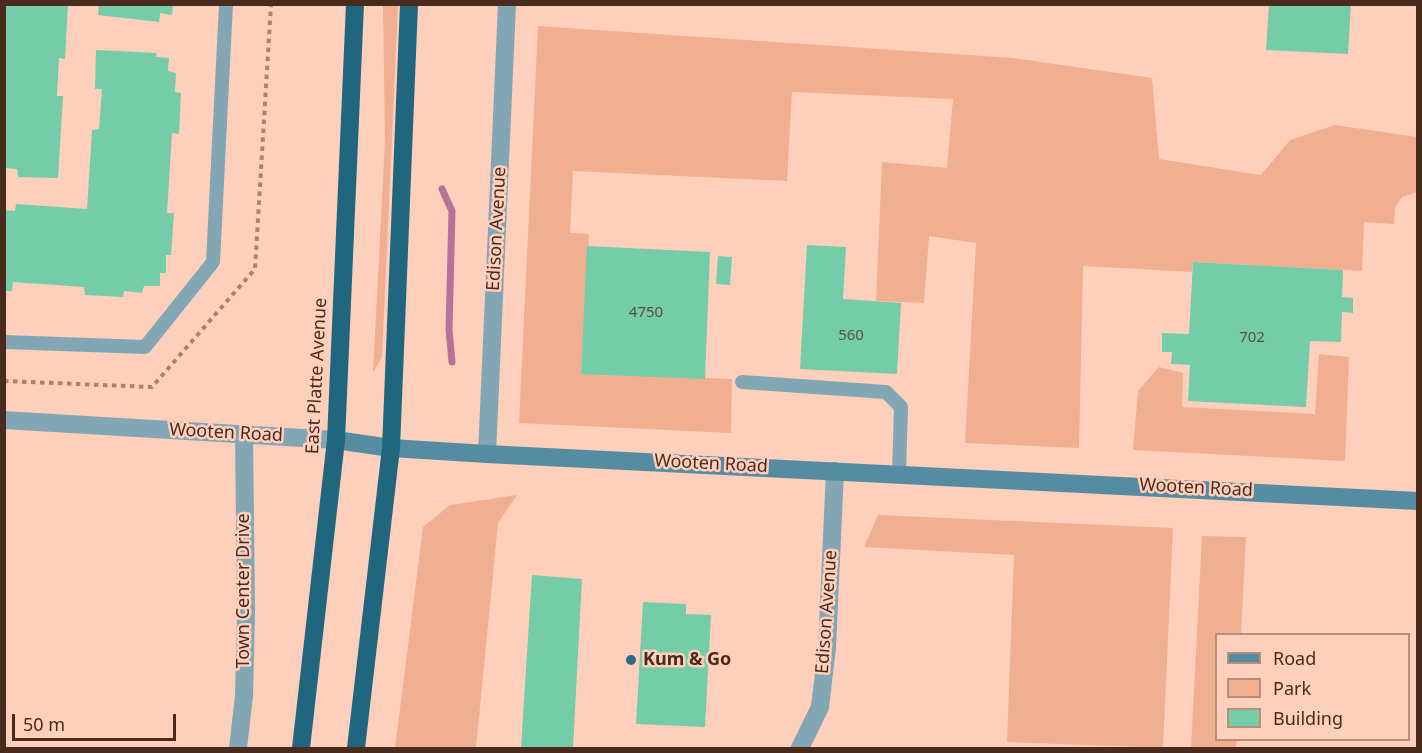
<!DOCTYPE html>
<html>
<head>
<meta charset="utf-8">
<style>
	body { margin:0 }
	#map { position:relative; width:1422px; height:753px; overflow:hidden; background:#fed0bb; font-family:"Noto Sans",sans-serif }
	canvas { display:block }
	.frame { position:absolute; inset:0; border:6px solid #492b1e; pointer-events:none }
	.legend { position:absolute; left:1215px; top:633px; width:195px; height:108px; box-sizing:border-box; background:#fed0bb; border:2px solid #b68e7c; margin:0; padding:8px 10px; list-style:none; font-size:18px; color:#492b1e }
	.legend li { display:flex; align-items:center; gap:12px; height:30px }
	.legend b { width:30px; border:2px solid #b68e7c }
	.scale { position:absolute; left:12px; top:714px; width:164px; height:27px; box-sizing:border-box; border:3px solid #492b1e; border-top:0; padding-left:8px; font-size:18px; line-height:21px; white-space:nowrap; color:#492b1e; -webkit-text-stroke:4px #fed0bb; paint-order:stroke }
</style>
</head>
<body>
<div id="map">
<canvas width="1422" height="753"></canvas>
<div class="frame"></div>
<ul class="legend">
<li><b style="height:8px;background:#558ca2"></b>Road</li>
<li><b style="height:16px;background:#f0af91"></b>Park</li>
<li><b style="height:16px;background:#75cca8"></b>Building</li>
</ul>
<div class="scale">50 m</div>
</div>
<script>
const ctx = document.querySelector('canvas').getContext('2d');
ctx.lineJoin = 'round';
function fillPath(path, color) { ctx.fillStyle = color; ctx.fill(path, 'evenodd'); }
const shape = rows => new Path2D(rows.map(r => 'M' + r).join(''));
function strokePath(path, color, width, dash) { ctx.strokeStyle = color; ctx.lineWidth = width; ctx.lineCap = dash ? 'butt' : 'round'; ctx.setLineDash(dash || []); ctx.stroke(path); }
function drawText(font, color, halo, rows, align = 'center') {
  ctx.font = font + ' "Noto Sans",sans-serif'; ctx.lineWidth = 5; ctx.setLineDash([]); ctx.textBaseline = 'middle'; ctx.strokeStyle = halo; ctx.fillStyle = color; for (const [text, x, y, turn = 0] of rows) {
    ctx.save(); ctx.translate(x, y); ctx.rotate((+turn || 0) * Math.PI / 180); ctx.textAlign = isNaN(turn) ? turn : align; if (halo) ctx.strokeText(text, 0, 0); ctx.fillText(text, 0, 0); ctx.restore();
  }
}
fillPath(shape([
	[383,5,398,5,382,357,373,373,385,141],
	[538,26,1013,58,1152,78,1159,159,1261,175,1290,140,1335,125,1417,137,1417,192,1402,197,1395,208,1394,224,1364,222,1362,271,1193,262,1192,272,1083,266,1079,448,965,443,976,243,929,236,924,303,876,301,882,162,947,168,953,99,792,92,787,181,573,171,570,233,589,234,581,373,732,379,731,433,519,423],
	[1319,354,1349,357,1345,461,1133,450,1138,391,1159,367,1183,373,1182,407,1315,414],
	[517,495,498,523,476,748,395,748,423,527,450,505],
	[878,515,1173,528,1163,748,1007,742,1014,555,864,547],
	[1202,536,1246,537,1241,634,1216,634,1216,740,1237,740,1236,748,1191,748]
]), '#f0af91');
strokePath(shape([
	[442,189,452,211,449,330,452,362]
]), '#b67298', 7);
fillPath(shape([
	[4,4,68,4,65,59,59,58,57,96,63,96,58,178,18,177,17,169,4,168],
	[99,4,173,4,172,15,160,13,159,22,98,15],
	[1269,4,1351,4,1348,54,1266,50],
	[96,50,157,53,156,57,169,58,168,71,176,73,175,92,181,93,179,134,172,133,167,213,174,213,171,255,166,255,166,273,160,273,160,286,144,286,142,293,124,291,123,297,85,295,84,287,13,282,12,291,4,291,4,210,15,211,16,204,87,209,92,130,99,129,102,89,95,89],
	[807,245,846,247,843,299,901,303,897,374,800,369],
	[587,246,710,252,705,379,581,374],
	[718,256,732,257,730,285,716,284],
	[1193,262,1343,270,1342,297,1353,298,1353,313,1342,312,1341,342,1310,341,1306,407,1188,401,1190,365,1171,364,1172,352,1162,352,1162,333,1189,334],
	[532,575,582,579,573,748,521,748],
	[643,602,686,604,686,614,711,615,705,727,636,724]
]), '#75cca8');
strokePath(shape([
	[4,381,152,387,255,269,271,4]
]), '#a98271', 4, [4.5, 4.5]);
strokePath(shape([
	[4,342,145,347,213,262,226,4],
	[742,382,886,392,901,407,899,474]
]), '#83a6b5', 14);
strokePath(shape([
	[4,420,336,440],
	[487,454,507,4],
	[238,748,244,696,246,613,244,434],
	[800,748,820,707,827,648,835,471]
]), '#83a6b5', 18);
strokePath(shape([
	[336,440,391,448,487,454,1418,501]
]), '#558ca2', 18);
strokePath(shape([
	[301,748,336,440,355,4],
	[356,748,391,448,409,4]
]), '#20667f', 18);
for (const [x, y, r, color] of [
	[631,660,6,"#2f6c83"]
]) { const dot = new Path2D(); dot.arc(x, y, r, 0, 2 * Math.PI); ctx.fillStyle = color; ctx.fill(dot); strokePath(dot, '#fed0bb', 2); }
drawText('15px', '#545340', null, [
	["4750",646,313],
	["560",851,336],
	["702",1252,338]
]);
drawText('18px', '#492b1e', '#fed0bb', [
	["Edison Avenue",497,229,-87],
	["East Platte Avenue",317,376,-87],
	["Wooten Road",226,433,3],
	["Wooten Road",711,464,3],
	["Wooten Road",1196,488,3],
	["Town Center Drive",244,591,-90],
	["Edison Avenue",827,612,-86]
]);
drawText('bold 18px', '#492b1e', '#fed0bb', [
	["Kum & Go",643,660]
], 'left');
</script>
</body>
</html>
